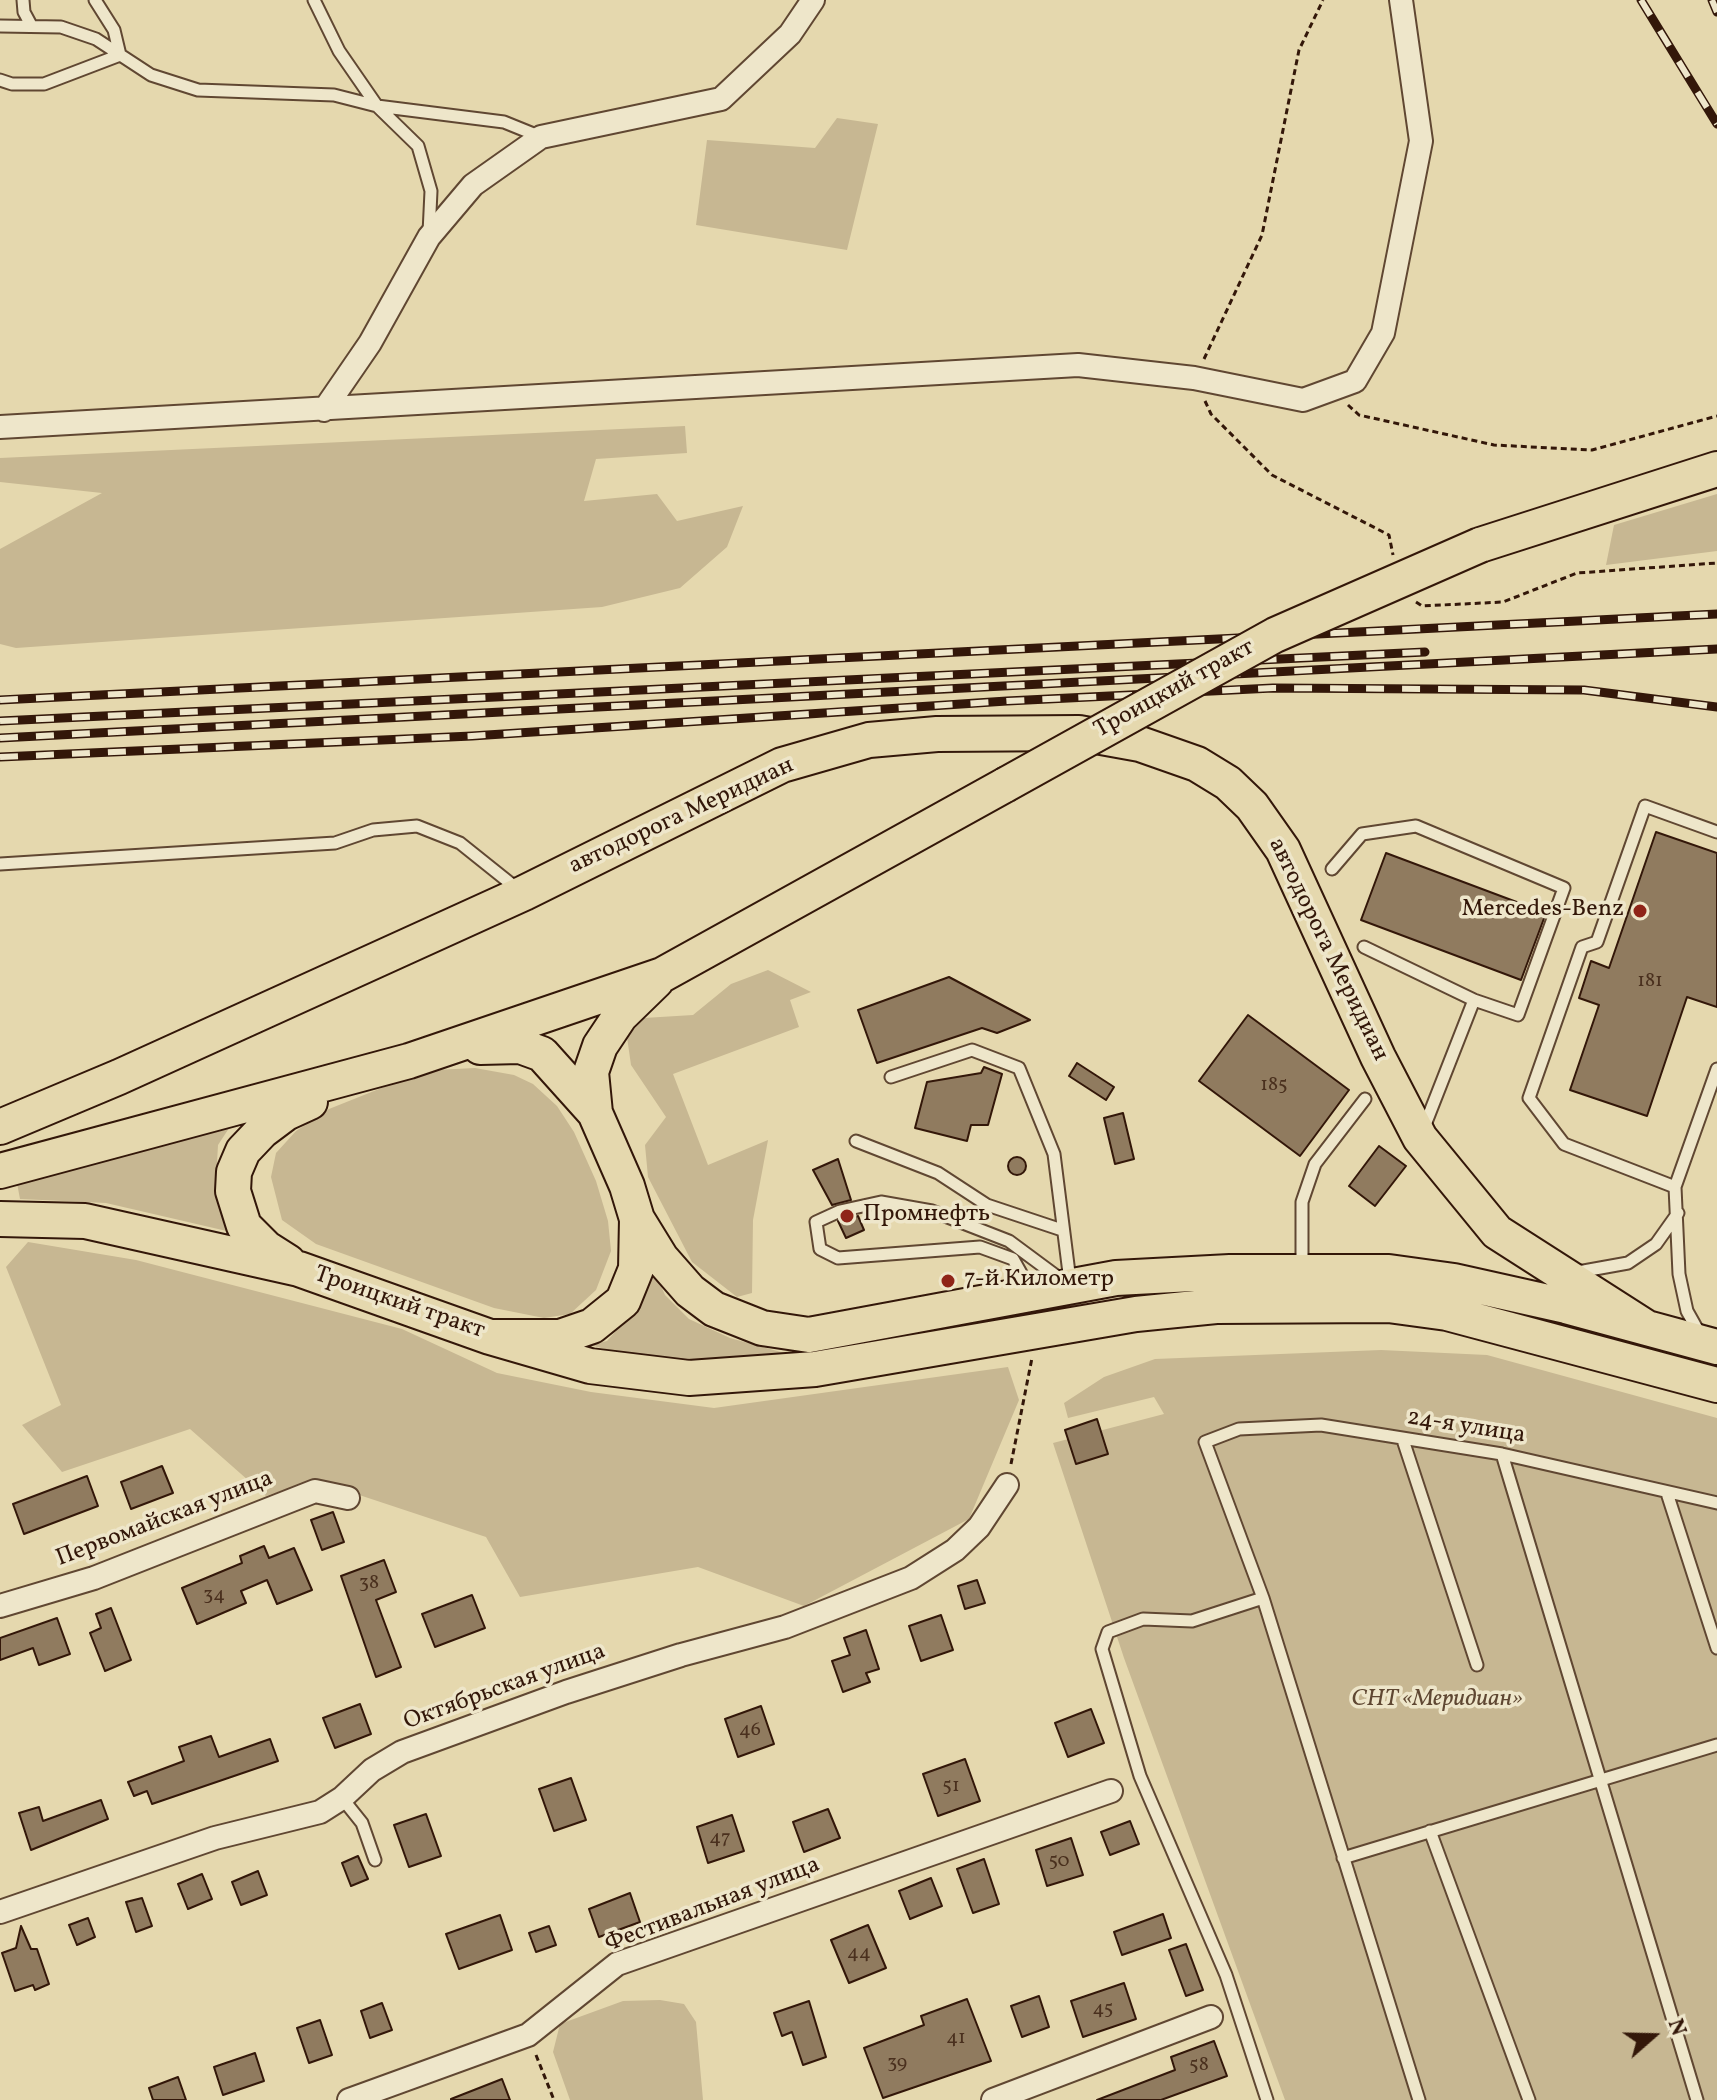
<!DOCTYPE html>
<html>
<head>
<meta charset="utf-8">
<style>
	body { margin:0 }
	#map { position:relative; width:1717px; height:2100px; overflow:hidden; background:#e5d8ae; font-family:Vollkorn,serif }
	canvas { display:block }
	.north { position:absolute; left:1613px; top:1996px; width:80px; height:80px; -webkit-text-stroke:6px #eee6ca; paint-order:stroke; rotate:70deg; font-size:22px; font-weight:700; line-height:32px; text-align:center; color:#331709 }
	.north::after { content:''; display:block; margin:auto; width:28px; height:36px; background:#331709; clip-path:polygon(50% 0,100% 100%,50% 72%,0 100%) }
</style>
</head>
<body>
<div id="map">
<canvas width="1717" height="2100"></canvas>
<div class="north">N</div>
</div>
<script>
const ctx = document.querySelector('canvas').getContext('2d');
ctx.lineJoin = 'round';
function fillPath(path, color) { ctx.fillStyle = color; ctx.fill(path, 'evenodd'); }
const shape = rows => new Path2D(rows.map(r => 'M' + r).join(''));
function strokePath(path, color, width, dash) { ctx.strokeStyle = color; ctx.lineWidth = width; ctx.lineCap = dash ? 'butt' : 'round'; ctx.setLineDash(dash || []); ctx.stroke(path); }
function drawText(font, color, halo, rows, align = 'center') {
  ctx.font = font + ' Vollkorn,serif'; ctx.lineWidth = 7; ctx.setLineDash([]); ctx.textBaseline = 'middle'; ctx.strokeStyle = halo; ctx.fillStyle = color; for (const [text, x, y, turn = 0] of rows) {
    ctx.save(); ctx.translate(x, y); ctx.rotate((+turn || 0) * Math.PI / 180); ctx.textAlign = isNaN(turn) ? turn : align; if (halo) ctx.strokeText(text, 0, 0); ctx.fillText(text, 0, 0); ctx.restore();
  }
}
fillPath(shape([
	[837,118,878,124,847,250,696,225,707,140,815,148],
	[685,426,687,453,596,459,584,501,657,494,677,521,743,506,727,547,680,588,602,607,16,648,0,644,0,549,102,493,0,482,0,458],
	[1717,494,1717,551,1606,565,1614,525],
	[768,970,811,992,790,1000,799,1027,673,1074,708,1165,768,1140,753,1220,752,1293,737,1297,692,1262,648,1177,645,1145,666,1117,631,1065,627,1037,644,1018,693,1015,731,984],
	[475,1068,514,1075,533,1084,557,1106,574,1132,596,1181,608,1221,611,1251,596,1290,570,1314,544,1318,494,1308,316,1244,282,1220,271,1177,276,1153,296,1131,329,1109,389,1085,435,1070],
	[235,1119,218,1145,216,1181,221,1210,231,1232,106,1203,20,1199,17,1183],
	[28,1242,136,1260,402,1329,497,1373,591,1392,714,1408,1008,1367,1019,1400,969,1519,804,1606,698,1567,520,1597,486,1537,314,1480,266,1496,190,1429,62,1472,22,1425,61,1405,6,1267],
	[652,1266,665,1295,689,1319,730,1338,799,1357,661,1364,590,1345,607,1341,630,1315],
	[1381,1350,1487,1355,1717,1418,1717,2100,1285,2100,1124,1658,1053,1443,1164,1414,1154,1397,1068,1418,1064,1403,1104,1377,1155,1359],
	[660,2000,684,2004,696,2022,703,2100,570,2100,553,2052,560,2024,623,2001]
]), '#c7b792');
const building = shape([
	[1656,832,1717,853,1717,1007,1687,997,1647,1116,1570,1090,1599,1005,1579,998,1591,961,1609,968,1656,832],
	[1386,853,1546,913,1521,980,1361,920,1386,853],
	[949,977,1030,1020,997,1033,982,1028,877,1063,858,1010,949,977],
	[1248,1015,1349,1090,1300,1156,1199,1081,1248,1015],
	[1077,1063,1114,1087,1106,1100,1069,1076,1077,1063],
	[984,1067,1002,1074,988,1125,971,1125,967,1141,915,1128,927,1082,981,1073,984,1067],
	[1123,1113,1134,1159,1115,1164,1104,1118,1123,1113],
	[1379,1146,1406,1166,1375,1206,1349,1186,1379,1146],
	'1008 1166a9 9 0 1 1 18 0a9 9 0 1 1-18 0Z',
	[838,1159,851,1200,832,1205,813,1170,838,1159],
	[858,1216,864,1230,846,1238,838,1221,858,1216],
	[1097,1419,1108,1454,1076,1464,1065,1430,1097,1419],
	[162,1466,173,1493,131,1509,121,1482,162,1466],
	[87,1476,98,1506,24,1534,13,1504,87,1476],
	[333,1512,344,1542,322,1550,311,1520,333,1512],
	[264,1546,269,1558,294,1548,312,1590,277,1604,267,1580,241,1591,246,1603,197,1624,182,1588,242,1563,240,1556,264,1546],
	[384,1560,396,1592,376,1600,401,1667,376,1677,341,1576,384,1560],
	[977,1580,985,1603,965,1609,958,1586,977,1580],
	[472,1595,485,1628,435,1647,422,1614,472,1595],
	[111,1608,131,1660,105,1671,90,1633,101,1628,96,1614,111,1608],
	[941,1615,953,1650,921,1661,909,1626,941,1615],
	[57,1618,70,1654,39,1665,33,1648,0,1660,0,1638,57,1618],
	[866,1630,879,1669,866,1673,870,1682,843,1692,832,1661,850,1655,844,1638,866,1630],
	[360,1704,371,1734,335,1748,323,1718,360,1704],
	[761,1706,774,1744,738,1757,725,1719,761,1706],
	[1091,1709,1104,1743,1068,1757,1055,1723,1091,1709],
	[211,1736,219,1757,270,1739,278,1761,152,1804,147,1791,134,1796,128,1782,184,1761,179,1747,211,1736],
	[965,1759,980,1801,938,1816,923,1774,965,1759],
	[571,1778,586,1820,554,1831,539,1789,571,1778],
	[101,1800,108,1819,31,1850,19,1813,39,1807,43,1821,101,1800],
	[828,1809,840,1838,804,1852,793,1822,828,1809],
	[426,1814,441,1856,409,1867,394,1825,426,1814],
	[732,1815,744,1851,708,1863,697,1827,732,1815],
	[1130,1821,1139,1844,1110,1855,1101,1832,1130,1821],
	[1071,1838,1083,1875,1047,1886,1036,1850,1071,1838],
	[358,1856,368,1879,351,1886,342,1863,358,1856],
	[984,1859,999,1904,973,1913,957,1869,984,1859],
	[258,1871,267,1895,241,1905,232,1882,258,1871],
	[202,1874,212,1899,188,1909,178,1884,202,1874],
	[931,1878,942,1906,910,1919,899,1891,931,1878],
	[630,1893,640,1922,599,1937,589,1909,630,1893],
	[142,1898,152,1926,136,1932,126,1902,142,1898],
	[1163,1914,1171,1938,1122,1955,1114,1932,1163,1914],
	[500,1915,512,1950,459,1969,446,1934,500,1915],
	[88,1918,95,1937,77,1945,69,1925,88,1918],
	[868,1925,886,1968,849,1983,831,1940,868,1925],
	[21,1926,31,1949,37,1949,49,1984,35,1990,33,1985,15,1991,2,1953,16,1948,21,1926],
	[549,1926,556,1945,536,1952,529,1933,549,1926],
	[1186,1944,1203,1990,1186,1996,1169,1950,1186,1944],
	[1124,1983,1136,2019,1083,2037,1071,2001,1124,1983],
	[1039,1996,1049,2027,1022,2037,1011,2006,1039,1996],
	[967,1999,991,2061,883,2098,864,2048,924,2025,921,2016,967,1999],
	[809,2001,826,2057,803,2065,792,2032,782,2036,774,2013,809,2001],
	[382,2003,392,2030,370,2038,361,2011,382,2003],
	[320,2020,332,2055,309,2063,297,2028,320,2020],
	[1214,2041,1227,2076,1161,2100,1097,2100,1175,2070,1171,2057,1214,2041],
	[255,2053,264,2081,223,2095,214,2067,255,2053],
	[178,2077,186,2100,153,2100,149,2088,178,2077],
	[502,2079,510,2100,451,2100,451,2099,502,2079]
]);
fillPath(building, '#907b5f');
strokePath(building, '#331709', 2);
const lane = shape([
	[23,0,24,12,31,25],
	[314,0,339,51,377,106,504,122,541,137],
	[0,26,61,27,96,39,151,75,198,90,334,95,377,106,418,146,431,191,429,233],
	[0,80,12,84,44,84,120,55,114,30,95,0],
	[0,864,335,843,373,830,417,826,460,843,520,891],
	[1332,869,1362,834,1416,826,1564,888,1518,1015,1474,1000,1364,947],
	[891,1077,972,1050,1019,1068,1054,1154,1070,1281],
	[1423,1130,1474,1000],
	[856,1141,938,1173,987,1205,1062,1230],
	[1675,1187,1717,1069],
	[1302,1267,1302,1202,1315,1164,1365,1099],
	[1578,1272,1628,1263,1656,1244,1678,1213],
	[1016,1291,1022,1275,1013,1259,980,1247,838,1258,820,1249,816,1222,840,1211,881,1202,932,1211,1009,1241,1063,1281],
	[1701,1336,1687,1311,1679,1274,1675,1187,1564,1144,1529,1098,1582,947,1597,942,1645,806,1717,832],
	[1403,1440,1477,1665],
	[1502,1454,1697,2100],
	[1667,1493,1717,1648],
	[1263,1598,1192,1621,1143,1619,1108,1632,1102,1649,1140,1776,1226,1975,1267,2100],
	[342,1798,362,1823,375,1860],
	[1430,1831,1529,2100],
	[1343,1858,1717,1745],
	[1419,2100,1263,1598,1205,1442,1239,1429,1321,1425,1502,1454,1717,1503]
]);
const street = shape([
	[324,410,370,343,429,237,473,185,541,137,721,99,790,34,813,0],
	[0,427,1078,365,1194,378,1303,400,1355,381,1383,333,1421,141,1401,0],
	[0,1606,94,1578,315,1491,348,1498],
	[0,1912,215,1838,320,1812,342,1798,372,1770,402,1752,566,1692,681,1655,785,1627,911,1578,955,1550,979,1527,1007,1485],
	[349,2100,528,2035,617,1964,1111,1791],
	[993,2100,1211,2017]
]);
const primary = shape([
	[1480,545,1717,469],
	[480,1047,520,1046,542,1054,595,1113],
	[0,1127,119,1077,524,893,782,765,869,740,937,734,1079,733,1140,744,1197,764,1228,783,1252,806,1283,850,1378,1057,1420,1138,1497,1232,1647,1328],
	[0,1171,409,1061,662,975,1005,785],
	[0,1219,85,1221,299,1269,490,1337,560,1337,592,1326,623,1301,636,1269,637,1219,627,1186,595,1113,591,1072,600,1046,620,1016,656,981],
	[637,1219,661,1258,690,1291,714,1309,762,1328,809,1335,1116,1278,1230,1272,1389,1272,1454,1281,1566,1306,1717,1347],
	[288,1262,266,1248,244,1226,233,1191,234,1172,243,1151,262,1131,286,1113,310,1102],
	[490,1337,590,1366,689,1378,815,1369,1136,1314,1216,1306,1388,1305,1447,1313,1717,1385]
]);
strokePath(lane, '#604732', 15);
strokePath(street, '#604732', 26);
strokePath(primary, '#331709', 38);
strokePath(shape([
	[1204,359,1262,235,1299,50,1323,0],
	[1205,401,1211,414,1272,475,1389,535,1393,555],
	[1348,405,1359,415,1494,445,1592,450,1717,416],
	[1416,602,1422,606,1503,602,1577,573,1717,563],
	[1011,1464,1032,1358],
	[536,2055,554,2100]
]), '#331709', 3, [6, 4]);
strokePath(lane, '#eee6ca', 11);
strokePath(street, '#eee6ca', 22);
strokePath(primary, '#e5d8ae', 34);
const rail = shape([
	[1641,0,1717,124],
	[1712,0,1717,12],
	[0,700,1717,614],
	[0,721,1425,652],
	[0,738,1717,649],
	[0,757,472,736,1007,701,1273,688,1584,690,1717,707]
]);
strokePath(rail, '#331709', 9);
strokePath(rail, '#eee6ca', 6, [18]);
const primaryBridge = shape([
	[1005,785,1275,635,1480,545]
]);
strokePath(primaryBridge, '#331709', 38, []);
strokePath(primaryBridge, '#e5d8ae', 34);
for (const [x, y, r, color] of [
	[1640,911,8,"#8f2418"],
	[847,1216,8,"#8f2418"],
	[948,1281,8,"#8f2418"]
]) { const dot = new Path2D(); dot.arc(x, y, r, 0, 2 * Math.PI); ctx.fillStyle = color; ctx.fill(dot); strokePath(dot, '#eee6ca', 3); }
drawText('20px', '#4a301e', null, [
	["181",1650,982],
	["185",1274,1086],
	["38",369,1584],
	["34",214,1596],
	["46",750,1731],
	["51",951,1787],
	["47",720,1839],
	["50",1059,1862],
	["44",859,1954],
	["45",1103,2010],
	["41",956,2039],
	["39",897,2064],
	["58",1199,2066]
]);
drawText('24px', '#331709', '#eee6ca', [
	["Троицкий тракт",1175,690,-29],
	["автодорога Меридиан",682,817,-25],
	["автодорога Меридиан",1327,950,64],
	["Троицкий тракт",399,1304,19],
	["24-я улица",1466,1428,9],
	["Первомайская улица",165,1520,-21],
	["Октябрьская улица",505,1688,-20],
	["Фестивальная улица",713,1906,-21]
]);
drawText('24px', '#331709', '#eee6ca', [
	["Mercedes-Benz",1624,911,"right"],
	["Промнефть",863,1216],
	["7-й Километр",964,1281]
], 'left');
drawText('italic 24px', '#5f4732', '#eee6ca', [
	["СНТ «Меридиан»",1437,1701]
]);
</script>
</body>
</html>
